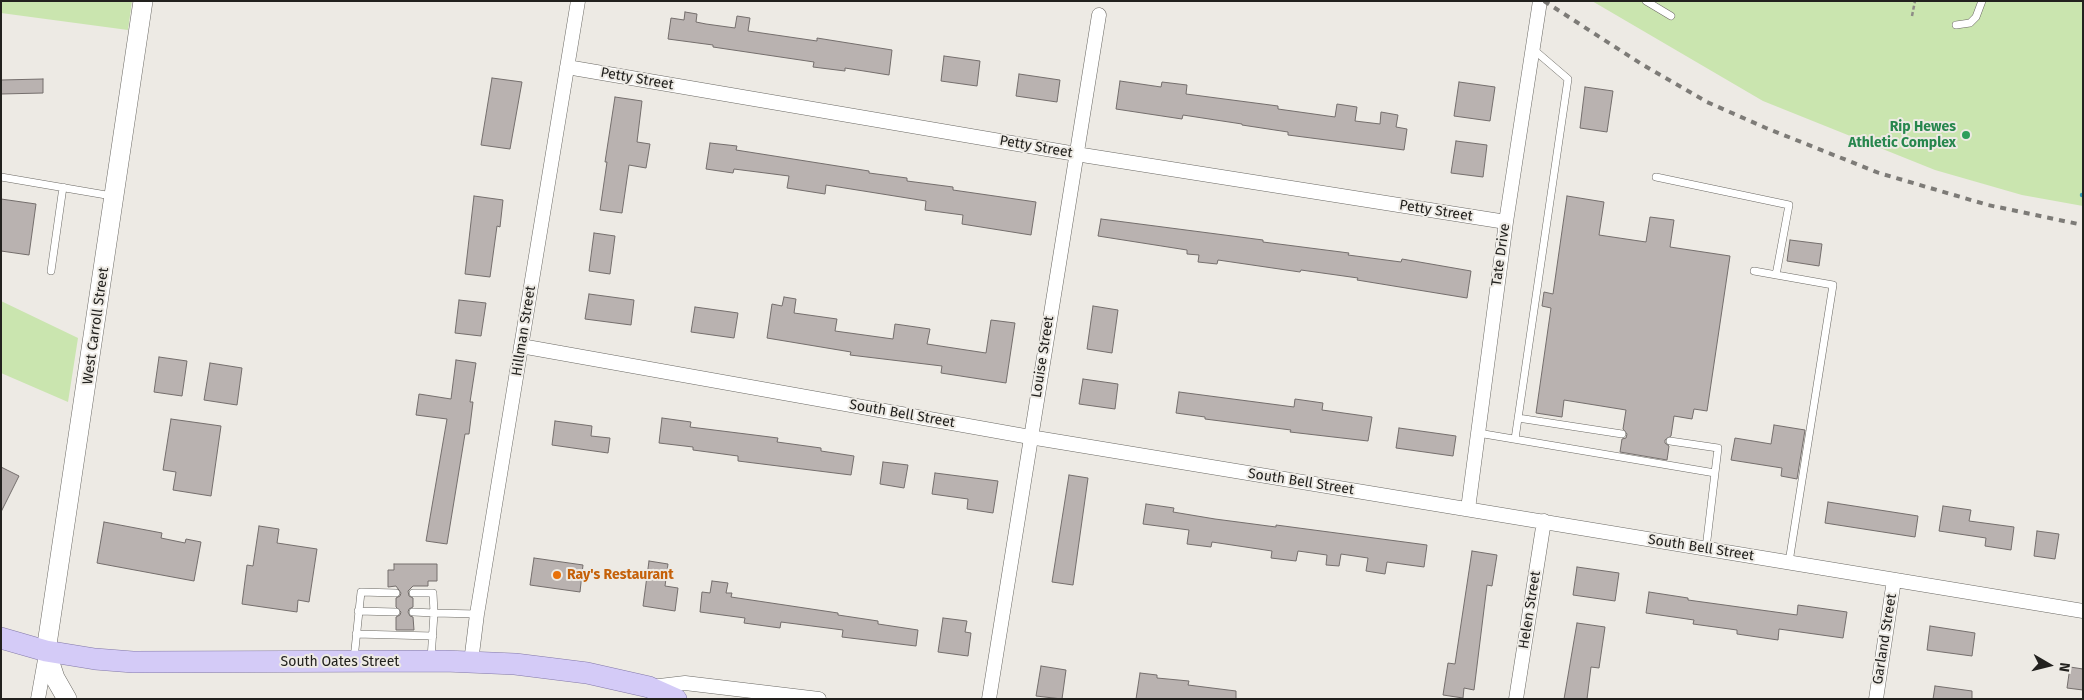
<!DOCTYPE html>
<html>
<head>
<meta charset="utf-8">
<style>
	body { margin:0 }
	#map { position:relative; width:2084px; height:700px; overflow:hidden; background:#edeae4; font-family:"Fira Sans",sans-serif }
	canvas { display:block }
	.frame { position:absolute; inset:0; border:2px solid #22211e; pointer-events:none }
	.north { position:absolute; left:2024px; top:640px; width:50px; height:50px; -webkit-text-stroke:4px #edeae4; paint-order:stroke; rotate:98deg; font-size:14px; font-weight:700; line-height:20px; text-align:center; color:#22211e }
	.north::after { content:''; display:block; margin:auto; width:18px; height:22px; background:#22211e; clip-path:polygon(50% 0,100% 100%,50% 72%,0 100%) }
</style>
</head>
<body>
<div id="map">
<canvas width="2084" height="700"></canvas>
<div class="frame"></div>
<div class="north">N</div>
</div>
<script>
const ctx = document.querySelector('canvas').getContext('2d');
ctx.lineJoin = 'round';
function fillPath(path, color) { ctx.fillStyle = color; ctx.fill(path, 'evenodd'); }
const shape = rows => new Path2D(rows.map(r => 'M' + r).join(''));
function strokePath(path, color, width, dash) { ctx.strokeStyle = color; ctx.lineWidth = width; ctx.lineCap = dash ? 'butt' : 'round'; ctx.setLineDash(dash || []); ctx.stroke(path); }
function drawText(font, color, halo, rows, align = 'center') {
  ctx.font = font + ' "Fira Sans",sans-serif'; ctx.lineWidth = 4; ctx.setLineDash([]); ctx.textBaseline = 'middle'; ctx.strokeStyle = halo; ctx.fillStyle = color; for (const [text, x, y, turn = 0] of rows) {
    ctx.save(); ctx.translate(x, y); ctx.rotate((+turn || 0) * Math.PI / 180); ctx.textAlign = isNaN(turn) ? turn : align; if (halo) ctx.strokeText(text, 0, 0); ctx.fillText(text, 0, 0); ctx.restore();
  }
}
fillPath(shape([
	[1,1,132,1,128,30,1,13],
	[1592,1,2083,1,2083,206,2022,195,1935,170,1763,101],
	[1,301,78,338,68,402,1,373]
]), '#cae5af');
strokePath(shape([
	[2082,195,2083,195]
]), '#3b9db8', 4.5);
const building = shape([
	[685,12,697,14,696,22,706,24,735,28,737,16,750,18,748,31,817,41,817,38,892,50,889,75,845,68,845,71,813,67,814,62,713,47,713,45,668,39,671,18,684,20,685,12],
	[944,56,980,61,977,86,941,81,944,56],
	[1019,74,1060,80,1057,102,1016,96,1019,74],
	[492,78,522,82,510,149,481,145,492,78],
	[43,79,43,93,1,94,1,80,43,79],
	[1120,81,1161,87,1162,82,1187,85,1186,94,1278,106,1278,109,1335,117,1337,104,1357,107,1355,121,1380,124,1381,112,1398,115,1396,127,1407,129,1404,150,1288,135,1288,132,1242,125,1242,124,1183,115,1182,119,1116,109,1120,81],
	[1459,82,1495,87,1490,121,1454,116,1459,82],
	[1585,87,1613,91,1607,132,1580,128,1585,87],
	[615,97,642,101,637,142,650,144,646,168,629,165,622,213,600,210,607,162,605,162,615,97],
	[1456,141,1487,145,1483,177,1451,173,1456,141],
	[710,143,737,146,736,150,869,171,869,173,907,178,907,181,953,187,953,190,1036,202,1031,235,962,224,963,215,925,210,926,201,826,185,825,194,787,188,789,176,734,169,733,173,706,169,710,143],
	[474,196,503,200,500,227,497,226,490,277,465,274,474,196],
	[1567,196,1604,202,1599,235,1646,242,1650,217,1674,220,1670,247,1730,256,1707,411,1694,409,1692,419,1674,416,1671,436,1665,440,1665,443,1669,446,1667,460,1620,452,1622,439,1626,438,1627,434,1623,429,1626,410,1564,400,1562,417,1536,413,1551,308,1542,306,1544,292,1553,294,1567,196],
	[1,199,36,204,29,255,1,251,1,199],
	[1101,219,1263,240,1263,242,1349,253,1348,255,1401,262,1402,259,1471,271,1467,298,1357,280,1358,278,1301,270,1300,272,1218,260,1217,264,1198,262,1199,255,1187,254,1187,250,1098,236,1101,219],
	[594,233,615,236,610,274,589,271,594,233],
	[1790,240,1822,244,1819,266,1787,261,1790,240],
	[589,294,634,300,631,325,585,319,589,294],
	[784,297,796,299,794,313,837,319,835,331,893,339,895,324,930,329,927,344,986,353,991,320,1015,323,1006,383,941,373,942,366,850,355,851,352,767,338,772,304,782,306,784,297],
	[459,300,486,303,481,336,455,333,459,300],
	[1093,306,1118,310,1112,353,1087,349,1093,306],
	[695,307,738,313,734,338,691,332,695,307],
	[159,357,187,361,182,396,154,392,159,357],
	[456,360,476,363,470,402,473,402,469,434,465,434,447,544,426,541,447,419,416,415,419,394,451,399,456,360],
	[210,363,242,368,237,405,204,400,210,363],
	[1083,379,1118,384,1115,409,1079,404,1083,379],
	[1179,392,1294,407,1295,399,1323,403,1322,410,1372,417,1368,441,1290,432,1291,430,1205,419,1205,417,1176,413,1179,392],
	[662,418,691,422,690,427,778,438,777,442,821,448,821,451,854,456,851,475,738,461,738,456,693,450,693,447,659,443,662,418],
	[171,419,221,426,211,496,173,490,176,472,163,470,171,419],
	[555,421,592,426,591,436,610,438,608,453,552,445,555,421],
	[1774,425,1805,430,1797,479,1781,476,1782,468,1731,460,1735,438,1771,444,1774,425],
	[1399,428,1456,436,1453,456,1396,448,1399,428],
	[883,462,908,465,904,488,880,484,883,462],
	[1,467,19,476,1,512,1,467],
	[935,473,998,481,993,513,967,509,968,499,932,494,935,473],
	[1069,475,1088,478,1073,585,1052,582,1069,475],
	[1828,502,1918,516,1915,537,1825,523,1828,502],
	[1146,504,1174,508,1173,512,1215,519,1276,527,1276,525,1427,545,1424,567,1387,562,1385,574,1366,571,1368,558,1341,554,1339,566,1326,565,1327,555,1298,551,1296,561,1271,558,1272,551,1212,542,1211,547,1187,544,1189,530,1143,524,1146,504],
	[1943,506,1971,510,1969,521,2014,527,2011,550,1985,546,1986,538,1939,531,1943,506],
	[104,522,162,533,161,538,185,543,186,539,201,542,194,581,97,563,104,522],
	[259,526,279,529,277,543,317,549,309,602,298,600,297,612,242,604,247,565,253,566,259,526],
	[2037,531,2059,534,2055,559,2034,556,2037,531],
	[1472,551,1497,555,1492,586,1487,585,1474,690,1464,688,1463,698,1443,695,1448,663,1455,664,1472,551],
	[534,558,583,565,580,592,530,585,534,558],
	[649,561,668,564,665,586,678,588,675,611,643,606,649,561],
	[394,564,437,564,437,581,428,581,428,586,413,586,408,591,409,596,413,598,413,607,409,609,408,612,410,616,413,617,414,630,396,630,396,617,400,615,401,612,396,607,396,598,400,596,401,593,396,586,388,587,388,570,394,570,394,564],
	[1577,567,1619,573,1615,601,1573,595,1577,567],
	[712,581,728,583,726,593,732,593,731,597,838,613,838,615,878,621,878,624,918,630,916,646,842,637,843,630,781,622,780,628,744,623,745,618,700,612,702,592,710,593,712,581],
	[1649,592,1688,598,1688,600,1797,615,1798,605,1847,612,1843,638,1779,629,1778,640,1737,634,1737,630,1693,624,1694,620,1646,613,1649,592],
	[943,618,967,621,965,632,971,633,968,656,938,652,943,618],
	[1577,623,1605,627,1599,668,1591,667,1587,699,1564,699,1577,623],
	[1930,626,1975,633,1972,656,1927,650,1930,626],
	[1041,666,1066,670,1062,699,1036,696,1041,666],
	[2070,667,2083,669,2083,690,2067,688,2070,667],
	[1140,673,1157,675,1157,678,1189,681,1188,685,1236,691,1236,699,1136,699,1140,673],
	[1935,686,1972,691,1972,699,1933,699,1935,686]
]);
fillPath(building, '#b9b2b0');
strokePath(building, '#746e6c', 1);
const lane = shape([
	[1646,1,1671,16],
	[1956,25,1970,23,1976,17,1982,1],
	[1,177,112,196],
	[1656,177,1789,205,1776,275],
	[51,271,63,187],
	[1754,271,1833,285,1789,562],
	[1518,418,1622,434],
	[1478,433,1715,473,1706,548],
	[1515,439,1568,79,1533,49],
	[1670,441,1718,448,1715,473],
	[413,593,433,593,434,613,413,612],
	[358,611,396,612],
	[356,634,433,636],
	[354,659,361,592,396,593],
	[431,659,434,613,477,614]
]);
const street = shape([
	[567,67,1076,154,1506,222],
	[521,346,1030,437,2083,611],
	[1468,509,1506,222,1540,1],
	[471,662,477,614,578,1],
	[651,687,685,683,819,699],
	[38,699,46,654],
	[989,699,1099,15],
	[1516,699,1544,521],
	[1876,699,1894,580]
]);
const secondary = shape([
	[67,699,55,678,46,651,143,1]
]);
const primary = shape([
	[1,638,46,651,95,659,133,662,445,661,515,664,587,673,649,687,676,699]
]);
strokePath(lane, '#6b6964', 8);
strokePath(street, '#6b6964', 15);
strokePath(secondary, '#6b6964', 20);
strokePath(primary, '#8379a8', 22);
strokePath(shape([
	[1912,16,1915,1]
]), '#8e8c87', 2.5, [4, 2.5]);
strokePath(lane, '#fff', 7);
strokePath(street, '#fff', 14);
strokePath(secondary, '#fff', 19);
strokePath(primary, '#d4cbf7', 21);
strokePath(shape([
	[1544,1,1643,65,1707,102,1766,128,1879,173,1988,205,2083,225]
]), '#7d7b77', 4, [6, 6]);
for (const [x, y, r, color] of [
	[1966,135,5,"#2e9e5b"],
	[557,575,5,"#e8710a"]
]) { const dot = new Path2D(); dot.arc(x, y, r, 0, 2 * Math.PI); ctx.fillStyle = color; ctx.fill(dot); strokePath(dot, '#edeae4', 2); }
drawText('14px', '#22211e', '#edeae4', [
	["Petty Street",637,79,10],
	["Petty Street",1036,147,10],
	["Petty Street",1436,211,9],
	["Tate Drive",1501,255,-82],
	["West Carroll Street",96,326,-82],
	["Hillman Street",524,331,-81],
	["Louise Street",1043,357,-81],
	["South Bell Street",902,414,10],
	["South Bell Street",1301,482,9],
	["South Bell Street",1701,548,9],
	["Helen Street",1530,610,-81],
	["Garland Street",1885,639,-81],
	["South Oates Street",340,662]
]);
drawText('bold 14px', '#27864d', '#edeae4', [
	["Rip Hewes",1956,127],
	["Athletic Complex",1956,143]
], 'right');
drawText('bold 14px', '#c56008', '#edeae4', [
	["Ray's Restaurant",567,575]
], 'left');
</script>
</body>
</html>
